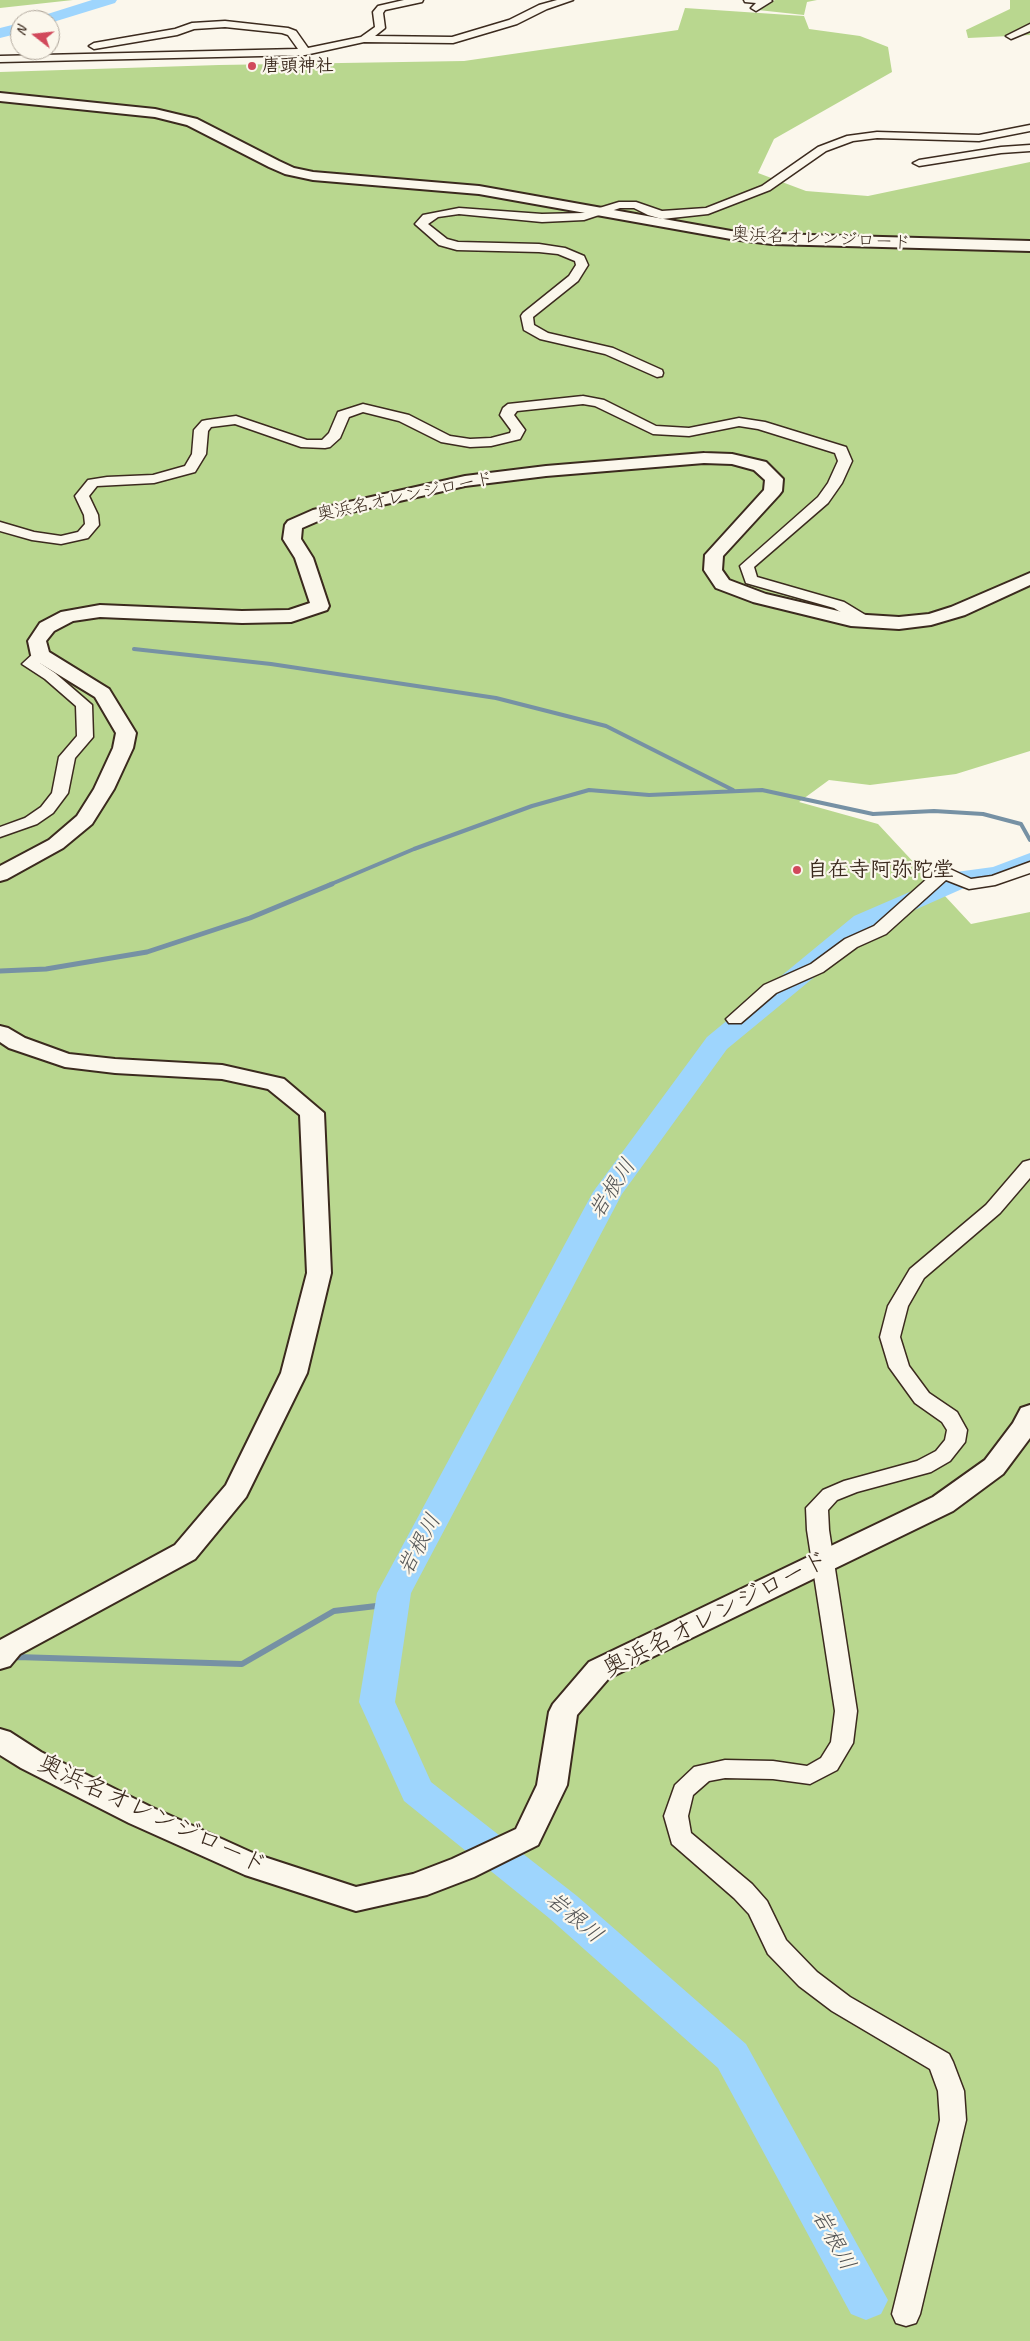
<!DOCTYPE html>
<html>
<head>
<meta charset="utf-8">
<style>
	body { margin:0 }
	#map { position:relative; width:1030px; height:2341px; overflow:hidden; background:#fbf7ec; font-family:Caveat,sans-serif }
	canvas { display:block }
	.north { position:absolute; left:10px; top:10px; width:50px; height:50px; box-sizing:border-box; background:#fbf7ec; border:1px solid #aea59a; border-radius:50%; rotate:286deg; font-size:14px; font-weight:700; line-height:20px; text-align:center; color:#3b2a1e }
	.north::after { content:''; display:block; margin:auto; width:18px; height:22px; background:#d1495b; clip-path:polygon(50% 0,100% 100%,50% 72%,0 100%) }
</style>
</head>
<body>
<div id="map">
<canvas width="1030" height="2341"></canvas>
<div class="north">N</div>
</div>
<script>
const ctx = document.querySelector('canvas').getContext('2d');
ctx.lineJoin = 'round';
function fillPath(path, color) { ctx.fillStyle = color; ctx.fill(path, 'evenodd'); }
const shape = rows => new Path2D(rows.map(r => 'M' + r).join(''));
function strokePath(path, color, width, dash) { ctx.strokeStyle = color; ctx.lineWidth = width; ctx.lineCap = dash ? 'butt' : 'round'; ctx.setLineDash(dash || []); ctx.stroke(path); }
function drawText(font, color, halo, rows, align = 'center') {
  ctx.font = font + ' Caveat,"Klee One",sans-serif'; ctx.lineWidth = 4.5; ctx.setLineDash([]); ctx.textBaseline = 'middle'; ctx.strokeStyle = halo; ctx.fillStyle = color; for (const [text, x, y, turn = 0] of rows) {
    ctx.save(); ctx.translate(x, y); ctx.rotate((+turn || 0) * Math.PI / 180); ctx.textAlign = isNaN(turn) ? turn : align; if (halo) ctx.strokeText(text, 0, 0); ctx.fillText(text, 0, 0); ctx.restore();
  }
}
fillPath(shape([
	[0,0,73,0,0,8],
	[775,0,817,0,807,2,804,15,758,10],
	[1010,0,1030,0,1030,35,968,38,966,30,1010,9],
	[685,8,804,16,809,29,860,36,888,47,892,72,774,139,758,173,806,191,868,196,1030,162,1030,751,956,774,870,785,829,780,799,802,878,824,971,924,1030,912,1030,2341,0,2341,0,72,219,65,464,61,678,30]
]), '#b9d78f');
strokePath(shape([
	[134,649,271,664,496,698,606,726,733,790],
	[329,885,414,849,532,806,589,790,649,795,762,790,873,814,934,811,983,814,1021,824,1030,840]
]), '#7691a4', 4);
strokePath(shape([
	[0,971,46,969,147,952,250,918,332,884]
]), '#7691a4', 5);
strokePath(shape([
	[0,1659,17,1657,242,1664,334,1611,393,1604]
]), '#7691a4', 6);
fillPath(shape([
	[92,0,117,0,115,3,50,23,50,20,36,20,38,17,92,0],
	[20,23,20,33,0,38,0,28,20,23],
	[1030,853,1030,870,1007,880,971,885,874,928,727,1049,622,1194,411,1593,395,1702,431,1782,577,1896,746,2044,888,2300,881,2314,866,2320,851,2314,718,2068,549,1918,404,1801,359,1702,377,1593,593,1192,707,1037,854,916,956,872,993,867,1030,853]
]), '#9ed5fd');
const minor = shape([
	[404,0,423,0,422,2,385,10,383,13,385,28,375,36,452,37,509,20,539,5,557,0,573,0,547,9,517,24,453,43,364,42,305,55,0,62,0,56,298,49,288,35,282,33,225,27,194,29,177,35,94,49,89,46,94,43,175,29,192,23,225,21,288,28,296,31,308,48,361,37,375,27,373,12,378,6,404,0],
	[744,0,771,0,772,1,756,11,751,8,756,3,745,2,744,0],
	[1030,24,1030,31,1011,39,1006,36,1030,24],
	[1030,125,1030,131,979,141,877,138,853,141,826,151,770,190,708,214,662,219,648,215,634,208,620,208,584,220,542,222,459,214,438,217,428,224,447,239,458,242,539,244,565,248,584,256,588,265,578,281,533,317,534,325,548,333,613,348,662,370,663,373,662,376,657,377,605,354,540,339,524,330,521,316,523,313,569,276,576,265,575,261,558,254,539,252,457,250,439,245,415,224,423,215,459,208,542,214,583,213,619,202,636,202,662,211,706,208,762,186,818,147,847,136,877,132,979,135,1030,125],
	[1030,145,1030,151,1001,153,919,166,913,163,919,160,1001,147,1030,145],
	[583,396,604,400,656,426,689,428,739,418,765,422,846,447,852,461,842,483,828,503,754,567,757,577,844,602,872,619,874,622,872,625,862,625,834,608,746,583,740,566,818,497,828,483,838,461,835,453,758,429,739,426,689,436,653,434,595,406,583,404,517,411,514,415,525,430,520,439,491,446,470,447,441,442,399,421,363,412,349,417,340,438,330,447,325,448,301,447,235,424,211,427,208,431,206,454,195,472,154,483,97,486,89,496,98,515,99,525,88,538,61,544,32,540,0,531,0,522,34,532,61,536,78,532,85,524,84,515,75,496,88,480,107,477,153,475,185,466,192,454,194,430,202,421,207,420,236,416,307,440,322,440,329,433,338,412,363,404,409,415,450,436,470,439,491,438,510,433,511,430,500,415,503,408,508,404,583,396],
	[40,651,47,655,40,663,55,673,92,705,93,737,75,758,68,793,53,813,37,824,0,837,0,827,25,818,41,807,52,793,59,757,77,736,76,706,45,679,22,664,35,652,40,651],
	[1030,862,1030,873,995,885,969,889,946,880,886,934,857,947,823,972,776,993,741,1023,729,1023,726,1019,764,985,811,964,845,939,874,926,938,869,950,869,971,879,992,876,1030,862],
	[1030,1160,1030,1178,1000,1213,924,1278,908,1306,900,1337,909,1366,929,1393,957,1412,967,1430,965,1442,950,1461,931,1472,857,1492,837,1500,828,1510,829,1530,857,1711,853,1743,837,1770,810,1784,773,1779,725,1778,709,1781,693,1795,688,1816,691,1833,752,1884,767,1901,786,1940,817,1972,850,1997,949,2054,953,2062,964,2091,966,2120,920,2314,916,2323,906,2326,896,2323,892,2314,940,2120,938,2091,930,2069,832,2011,799,1986,768,1954,749,1914,734,1898,672,1844,664,1816,675,1785,694,1767,725,1760,773,1761,807,1766,821,1758,831,1742,835,1711,807,1530,806,1508,823,1490,844,1481,917,1461,936,1451,945,1440,947,1430,942,1422,915,1403,889,1367,880,1337,888,1306,910,1269,986,1205,1023,1162,1030,1160]
]);
const tertiary = shape([
	[0,93,155,109,197,119,279,161,294,168,313,172,479,186,731,231,772,234,1030,241,1030,251,772,244,731,239,479,194,313,180,285,174,269,167,187,125,155,117,0,101,0,93],
	[704,453,732,454,766,462,783,479,782,491,779,495,723,556,722,570,729,580,766,594,851,614,899,617,929,614,951,607,1030,573,1030,585,965,615,931,625,899,629,851,626,753,602,716,588,704,570,705,555,764,490,765,480,754,470,732,464,704,463,546,476,465,486,325,518,302,528,301,539,313,558,329,606,327,610,291,622,242,623,100,617,73,621,54,631,46,641,49,652,109,689,136,733,133,748,114,789,92,824,63,848,7,879,0,881,0,866,49,840,77,816,94,789,113,748,116,733,95,697,33,659,31,655,28,641,40,623,61,612,100,605,242,611,289,610,310,603,295,558,283,539,285,525,288,521,313,510,465,476,546,466,704,453],
	[0,1026,8,1028,25,1038,69,1054,115,1059,222,1065,284,1079,324,1113,331,1273,307,1373,246,1497,195,1559,20,1654,10,1666,0,1669,0,1640,175,1545,226,1485,281,1373,307,1273,300,1115,268,1089,222,1079,115,1073,65,1067,9,1048,0,1042,0,1026],
	[1030,1405,1030,1438,1003,1474,953,1511,609,1678,577,1715,567,1785,538,1845,474,1877,427,1895,356,1911,245,1875,129,1823,21,1768,0,1755,0,1729,10,1732,41,1752,151,1807,255,1854,356,1887,413,1874,452,1859,516,1829,537,1785,549,1712,553,1704,589,1662,933,1497,985,1460,1013,1423,1021,1408,1030,1405]
]);
strokePath(minor, '#3b2a1e', 3);
strokePath(tertiary, '#3b2a1e', 4);
fillPath(minor, '#fbf7ec');
fillPath(tertiary, '#fbf7ec');
for (const [x, y, r, color] of [
	[252,66,5,"#d1495b"],
	[797,870,5,"#d1495b"]
]) { const dot = new Path2D(); dot.arc(x, y, r, 0, 2 * Math.PI); ctx.fillStyle = color; ctx.fill(dot); strokePath(dot, '#fbf7ec', 2); }
drawText('bold 18px', '#3b2a1e', '#fbf7ec', [
	["唐頭神社",262,66]
], 'left');
drawText('18px', '#3b2a1e', '#fbf7ec', [
	["奥浜名オレンジロード",821,239,3],
	["奥浜名オレンジロード",405,497,-12]
]);
drawText('bold 21px', '#3b2a1e', '#fbf7ec', [
	["自在寺阿弥陀堂",807,870]
], 'left');
drawText('italic 22px', '#545556', '#fbf7ec', [
	["岩根川",613,1189,-57],
	["岩根川",420,1545,-62],
	["岩根川",574,1918,40],
	["岩根川",833,2240,61]
]);
drawText('25px', '#3b2a1e', '#fbf7ec', [
	["奥浜名オレンジロード",716,1615,-27],
	["奥浜名オレンジロード",152,1815,25]
]);
</script>
</body>
</html>
